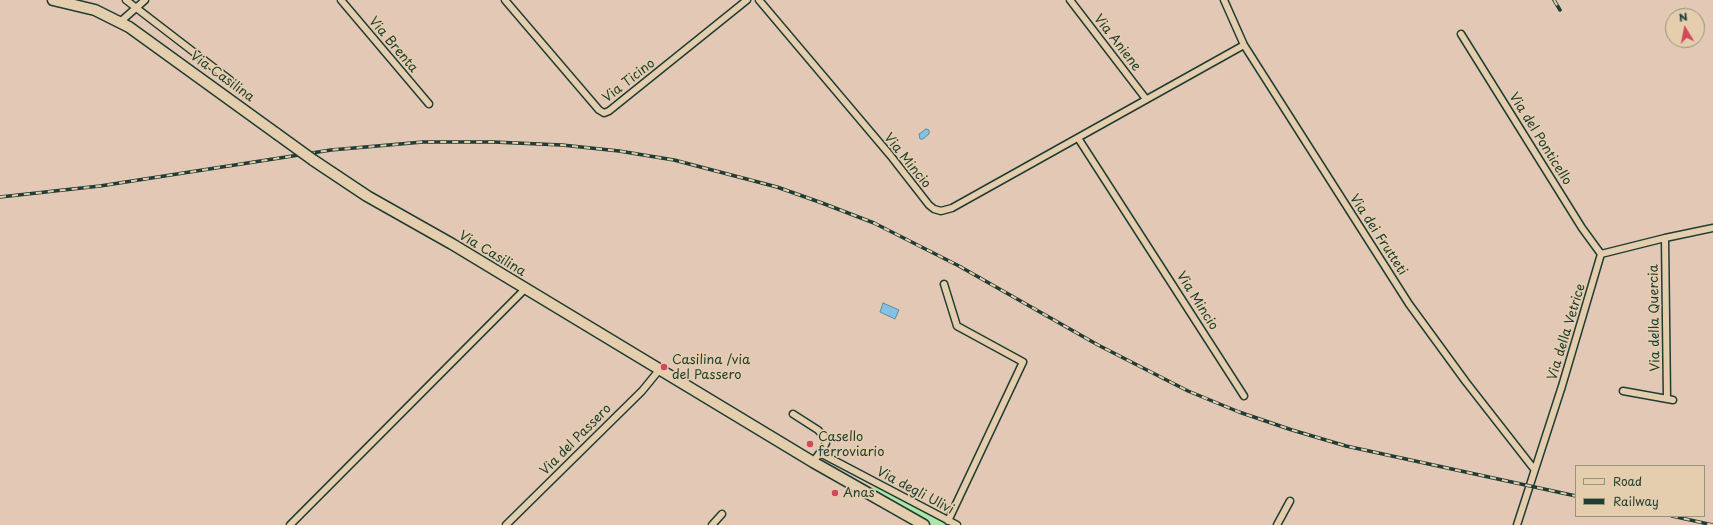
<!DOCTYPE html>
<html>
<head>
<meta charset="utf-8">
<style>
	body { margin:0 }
	#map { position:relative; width:1713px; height:525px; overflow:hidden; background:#e3c8b5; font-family:"Playpen Sans",sans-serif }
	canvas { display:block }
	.legend { position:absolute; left:1575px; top:465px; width:130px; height:52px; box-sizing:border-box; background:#e5ceae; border:1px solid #96947d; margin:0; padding:5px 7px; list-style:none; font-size:12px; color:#1f3d34 }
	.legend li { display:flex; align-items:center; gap:8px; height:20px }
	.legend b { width:20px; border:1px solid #96947d }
	.north { position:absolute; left:1665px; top:8px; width:40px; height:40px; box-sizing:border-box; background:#e5ceae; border:1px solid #96947d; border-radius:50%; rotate:350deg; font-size:11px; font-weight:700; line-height:16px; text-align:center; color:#1f3d34 }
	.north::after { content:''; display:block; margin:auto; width:14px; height:18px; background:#d1495b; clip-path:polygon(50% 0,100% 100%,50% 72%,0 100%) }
</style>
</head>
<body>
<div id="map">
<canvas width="1713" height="525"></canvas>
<ul class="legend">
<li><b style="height:5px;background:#e5ceae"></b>Road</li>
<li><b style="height:5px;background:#1f3d34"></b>Railway</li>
</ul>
<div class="north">N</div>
</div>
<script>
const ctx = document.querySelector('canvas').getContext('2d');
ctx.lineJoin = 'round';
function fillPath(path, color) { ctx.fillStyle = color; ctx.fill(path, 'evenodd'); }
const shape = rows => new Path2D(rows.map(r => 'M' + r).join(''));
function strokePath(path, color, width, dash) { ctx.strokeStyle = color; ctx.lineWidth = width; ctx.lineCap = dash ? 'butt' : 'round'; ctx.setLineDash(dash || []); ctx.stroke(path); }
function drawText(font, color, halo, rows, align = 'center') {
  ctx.font = font + ' "Playpen Sans",sans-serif'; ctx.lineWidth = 3.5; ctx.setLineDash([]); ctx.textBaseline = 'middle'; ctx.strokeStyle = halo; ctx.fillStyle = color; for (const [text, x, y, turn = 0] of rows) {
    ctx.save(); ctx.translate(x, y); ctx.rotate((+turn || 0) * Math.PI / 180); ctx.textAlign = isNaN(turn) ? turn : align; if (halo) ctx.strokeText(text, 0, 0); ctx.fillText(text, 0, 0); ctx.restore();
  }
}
fillPath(shape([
	[874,487,882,488,953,525,934,525,866,488]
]), '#ade5a8');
const water = shape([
	[926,129,929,130,929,134,923,139,920,139,919,134,926,129],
	[883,303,899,310,895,319,880,312,883,303]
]);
fillPath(water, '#84c1e4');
strokePath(water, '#5c8c9e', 1);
const street = shape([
	[126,0,230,80],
	[341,0,429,104],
	[505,0,599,110,604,113,609,111,747,0],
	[759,0,890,155,929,205,934,209,941,211,952,208,1244,45],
	[1070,0,1146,99],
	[1224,0,1244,45,1409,304,1466,382,1534,469],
	[120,22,145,0],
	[1461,34,1582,228,1601,254],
	[1078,138,1244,396],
	[1665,238,1667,399],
	[944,284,957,326,1023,362,948,521],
	[1623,391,1673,400],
	[793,414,818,430,825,438,826,443,824,447,813,462],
	[820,453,957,525],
	[290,525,525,289],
	[506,525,642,391,660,369],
	[712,525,722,514],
	[1277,525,1290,501],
	[1517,525,1562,386,1601,254,1665,238,1713,228]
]);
const primary = shape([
	[53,0,95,10,129,27,277,134],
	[313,160,367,196,452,244,813,462,924,525]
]);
strokePath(street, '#1f3d34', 9);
strokePath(primary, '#1f3d34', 13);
strokePath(street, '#e5ceae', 6);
strokePath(primary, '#e5ceae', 10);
const rail = shape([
	[1554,0,1560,10],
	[0,197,100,186,331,150,423,142,493,142,562,145,619,151,674,160,777,187,822,203,874,223,959,266,1098,345,1188,391,1239,412,1292,430,1346,446,1576,496],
	[1672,516,1713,525]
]);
strokePath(rail, '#1f3d34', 3.5);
strokePath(rail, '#e5ceae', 2, [6]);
const primaryBridge = shape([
	[277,134,313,160]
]);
strokePath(primaryBridge, '#1f3d34', 13, []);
strokePath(primaryBridge, '#e5ceae', 10);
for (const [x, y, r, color] of [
	[664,367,4,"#d1495b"],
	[810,444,4,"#d1495b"],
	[835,493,4,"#d1495b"]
]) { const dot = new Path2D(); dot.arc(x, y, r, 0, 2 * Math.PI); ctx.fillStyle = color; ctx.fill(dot); strokePath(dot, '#e5ceae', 1.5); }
drawText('13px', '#1f3d34', '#e5ceae', [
	["Via Aniene",1117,43,52],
	["Via Brenta",393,45,50],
	["Via Casilina",222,77,36],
	["Via Ticino",629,81,-38],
	["Via del Ponticello",1540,139,58],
	["Via Mincio",907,161,51],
	["Via dei Frutteti",1378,235,57],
	["Via Casilina",492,254,31],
	["Via Mincio",1197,301,58],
	["Via della Quercia",1655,318,-91],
	["Via della Vetrice",1567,332,-73],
	["Via del Passero",576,440,-45],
	["Via degli Ulivi",915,491,28]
]);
drawText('13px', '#1f3d34', '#e5ceae', [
	["Casilina /via",672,360],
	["del Passero",672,375],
	["Casello",818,437],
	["ferroviario",818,452],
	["Anas",843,493]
], 'left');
</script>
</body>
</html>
